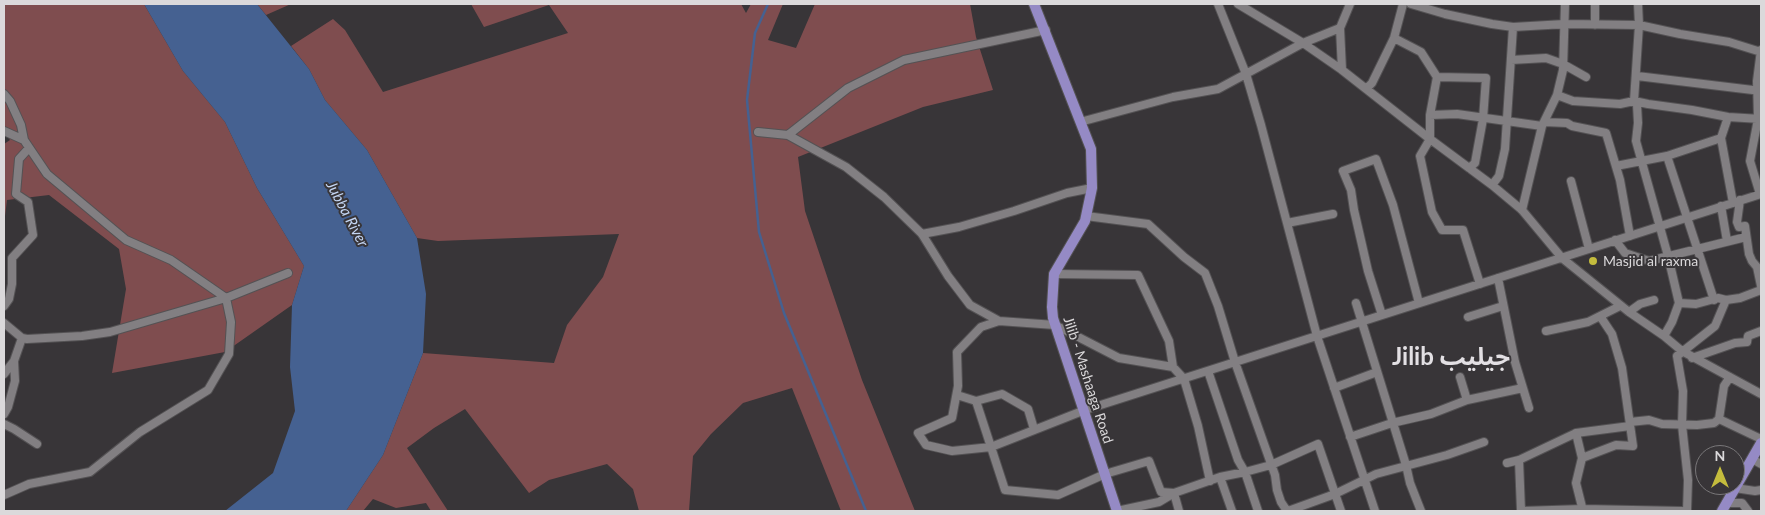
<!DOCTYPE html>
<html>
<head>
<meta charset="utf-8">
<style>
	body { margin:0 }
	#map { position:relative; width:1765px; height:515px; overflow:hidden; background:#383538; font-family:Lato,sans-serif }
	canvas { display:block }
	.frame { position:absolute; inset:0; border:5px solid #dbd9db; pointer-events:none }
	.north { position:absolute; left:1695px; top:445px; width:50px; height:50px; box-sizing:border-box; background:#383538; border:1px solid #797779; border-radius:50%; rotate:0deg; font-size:14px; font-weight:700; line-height:20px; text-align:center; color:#dbd9db }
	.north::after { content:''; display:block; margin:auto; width:18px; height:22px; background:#c4bc3d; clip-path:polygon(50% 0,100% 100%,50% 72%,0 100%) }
</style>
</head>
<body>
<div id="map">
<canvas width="1765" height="515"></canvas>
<div class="frame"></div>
<div class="north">N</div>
</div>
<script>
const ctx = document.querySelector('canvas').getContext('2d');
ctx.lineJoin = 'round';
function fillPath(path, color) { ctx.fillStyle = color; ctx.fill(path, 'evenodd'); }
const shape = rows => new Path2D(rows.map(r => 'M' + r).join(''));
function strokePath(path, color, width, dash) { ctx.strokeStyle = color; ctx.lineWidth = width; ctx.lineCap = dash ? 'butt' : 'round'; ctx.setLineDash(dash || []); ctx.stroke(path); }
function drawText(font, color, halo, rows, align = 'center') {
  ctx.font = font + ' Lato,"Noto Sans Arabic",sans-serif'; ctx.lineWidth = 4; ctx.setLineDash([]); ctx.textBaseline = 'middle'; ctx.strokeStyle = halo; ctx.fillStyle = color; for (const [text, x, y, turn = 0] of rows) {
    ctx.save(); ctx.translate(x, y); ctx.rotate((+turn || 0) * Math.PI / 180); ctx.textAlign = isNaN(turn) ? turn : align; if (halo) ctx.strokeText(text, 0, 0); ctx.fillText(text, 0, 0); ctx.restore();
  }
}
fillPath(shape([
	[4,4,144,4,183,71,225,122,257,188,304,266,292,305,225,352,112,373,126,289,119,249,49,195,7,200,4,224,4,144,10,140,4,132],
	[257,4,291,4,266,15],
	[471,4,741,4,746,13,751,4,783,4,768,40,796,48,815,4,970,4,976,37,993,90,923,107,798,157,805,211,862,380,915,511,841,511,792,388,743,403,711,434,693,456,689,511,639,511,633,489,607,464,549,480,529,493,465,409,434,428,407,448,448,511,431,511,426,503,396,508,373,499,363,511,346,511,383,455,423,353,554,363,567,325,603,277,619,234,438,241,417,238,367,150,325,100,309,69,291,46,333,19,345,30,383,92,568,33,549,5,484,27]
]), '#7f4d4f');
fillPath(shape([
	[144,4,257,4,309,69,325,100,367,150,417,238,426,294,423,353,383,455,346,511,225,511,273,473,295,411,290,367,292,305,304,266,257,188,225,122,183,71]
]), '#456191');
strokePath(shape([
	[768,4,755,33,747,100,759,232,784,313,866,511]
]), '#456191', 2.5);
const minor = shape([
	[1218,4,1246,74,1261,125,1317,336,1375,511],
	[1238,4,1303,43,1342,70,1430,139,1492,185,1522,210,1562,258,1629,312,1664,336,1682,351,1761,394],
	[1411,4,1445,14,1492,24,1513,27,1565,24,1639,25,1680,34,1729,42,1761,52],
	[1638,4,1639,25,1634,101,1637,105,1638,123,1636,141,1668,256,1679,303,1672,322,1664,336],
	[1595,25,1595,4],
	[1340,28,1342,70],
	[1394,38,1421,52,1437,77,1430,115],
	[1511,60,1546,58,1563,64,1586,77],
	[1637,76,1761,91],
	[1437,77,1486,78,1483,119,1475,163,1469,168],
	[1366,89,1372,83,1394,38,1403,4],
	[4,94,10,101,21,125,24,140,47,174,126,240,171,260,226,298,231,322,229,354,208,390,140,432,90,472,29,484,4,495],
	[1557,95,1573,101,1620,104,1634,101,1648,104,1692,110,1728,117,1761,119],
	[1728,117,1721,138,1733,203],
	[1080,122,1173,97,1218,89,1303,43,1340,28,1350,4],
	[1544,122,1567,123,1572,126,1606,133,1620,180,1630,236],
	[4,131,24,140],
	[758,132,788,135,846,167,884,197,922,234,948,276,970,305,999,321,1055,325,1119,358,1173,367,1184,379,1198,426,1210,481],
	[788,135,848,88,904,60,1046,30],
	[1667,156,1714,300],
	[1616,166,1667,156,1721,138],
	[1571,181,1589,249],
	[1492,185,1499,176,1505,149,1513,27],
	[1760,194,1750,161,1758,119,1757,81,1761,50],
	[1740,200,1737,222,1739,227,1745,226,1749,254,1752,261,1757,267,1761,286],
	[1721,206,1727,241],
	[1522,210,1542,126,1557,95,1563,70,1565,4],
	[1086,216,1148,224,1184,257,1205,273,1218,306,1235,362,1275,475,1277,490,1281,502,1287,511],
	[1287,223,1333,214],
	[922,234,959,227,1014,211,1067,193,1092,188],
	[1615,240,1625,253,1649,261,1746,237],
	[1054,274,1138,275,1169,341,1173,367],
	[1498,278,1515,362,1529,408],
	[1480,284,1463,230,1442,230,1432,212,1420,156,1430,139,1430,115,1457,114,1542,126],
	[1356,303,1406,465,1410,483,1421,511],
	[1679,303,1696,304,1718,298,1726,300,1740,298,1761,290],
	[4,306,9,299,12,284,12,258,33,235,28,202,16,194,19,159,29,148],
	[1629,312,1640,304,1654,300],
	[1382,315,1368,271,1354,210,1351,190,1343,171,1376,159,1393,205,1419,303],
	[1468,317,1503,306],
	[999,321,981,327,957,352,958,386,952,418,918,433,926,445,952,451,991,447,1085,410,1761,194],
	[4,323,22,338,27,339,82,336,110,332,226,298,288,273],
	[1546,331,1588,322,1620,306],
	[1692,358,1735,343,1747,342,1748,336,1761,331],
	[1208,371,1238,460,1245,472,1258,511],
	[4,374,14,361,22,338],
	[1460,377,1467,400],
	[1334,388,1377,372],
	[957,395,976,401,1005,490,1058,495,1105,474,1149,461,1161,492,1174,493,1179,511],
	[976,401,1002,394,1028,409,1034,429],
	[4,414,8,407,15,381,14,361],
	[1719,419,1724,386,1730,377],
	[1630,422,1649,420,1662,424,1697,425,1714,423,1719,419,1761,439],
	[4,424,14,429,37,444],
	[1576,433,1582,458,1576,483,1583,511],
	[1350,437,1392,423,1431,414,1467,400,1523,388],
	[1582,458,1616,445,1633,446,1622,368,1612,334,1600,316],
	[1752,459,1761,464],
	[1519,460,1521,511],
	[1507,463,1519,460,1576,433,1630,426],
	[1220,477,1232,511],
	[1735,488,1755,491,1761,490],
	[1726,503,1742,503,1748,511],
	[1117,511,1159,502,1174,493,1220,477,1245,472,1271,465,1318,444,1341,511],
	[1288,511,1335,494,1376,474,1447,455,1484,442],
	[1521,511,1583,509,1682,511],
	[1687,511,1688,480,1682,425,1683,391,1677,356,1715,326,1726,300]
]);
const major = shape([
	[1034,4,1091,149,1092,188,1085,221,1054,274,1052,307,1053,318,1117,511],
	[1722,511,1761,443]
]);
strokePath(minor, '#545254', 10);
strokePath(major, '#545254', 12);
strokePath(minor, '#827f82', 8);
strokePath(major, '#958ac5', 10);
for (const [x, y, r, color] of [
	[1593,261,5,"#c4bc3d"]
]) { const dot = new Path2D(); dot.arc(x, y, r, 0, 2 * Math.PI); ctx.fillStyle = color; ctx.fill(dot); strokePath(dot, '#383538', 2); }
drawText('14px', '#dbd9db', '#383538', [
	["Masjid al raxma",1603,261]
], 'left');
drawText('14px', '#dbd9db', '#383538', [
	["Jilib - Mashaaga Road",1088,380,72]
]);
drawText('italic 15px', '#c4d6f4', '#383538', [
	["Jubba River",347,214,62]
]);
drawText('bold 24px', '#e3e0e4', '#383538', [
	["Jilib جيليب",1451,357]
]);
</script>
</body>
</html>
